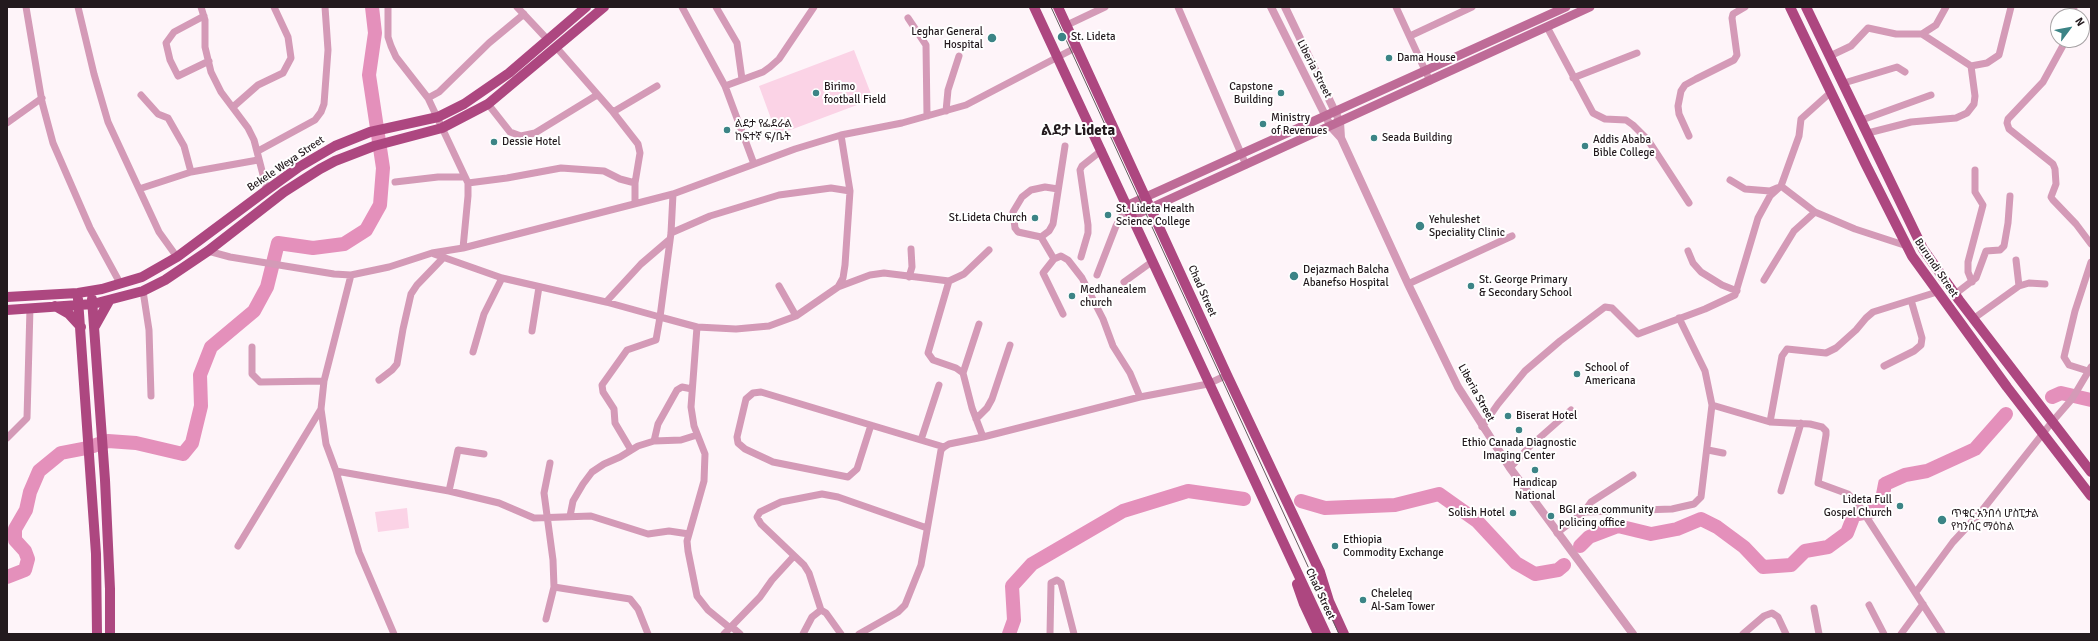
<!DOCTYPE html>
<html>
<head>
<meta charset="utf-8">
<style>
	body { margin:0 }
	#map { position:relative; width:2098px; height:641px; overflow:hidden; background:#fef4f9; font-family:Signika,sans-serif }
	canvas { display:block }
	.frame { position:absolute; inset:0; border:8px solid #231a1e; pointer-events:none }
	.north { position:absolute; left:2050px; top:8px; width:40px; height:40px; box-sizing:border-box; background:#fff; border:1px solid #a7a3a5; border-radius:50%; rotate:58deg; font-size:11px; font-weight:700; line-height:16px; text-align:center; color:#231a1e }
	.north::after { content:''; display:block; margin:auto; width:14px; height:18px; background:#3c8486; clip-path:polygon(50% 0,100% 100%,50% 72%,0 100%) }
</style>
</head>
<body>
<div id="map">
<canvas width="2098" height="641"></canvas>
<div class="frame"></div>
<div class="north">N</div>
</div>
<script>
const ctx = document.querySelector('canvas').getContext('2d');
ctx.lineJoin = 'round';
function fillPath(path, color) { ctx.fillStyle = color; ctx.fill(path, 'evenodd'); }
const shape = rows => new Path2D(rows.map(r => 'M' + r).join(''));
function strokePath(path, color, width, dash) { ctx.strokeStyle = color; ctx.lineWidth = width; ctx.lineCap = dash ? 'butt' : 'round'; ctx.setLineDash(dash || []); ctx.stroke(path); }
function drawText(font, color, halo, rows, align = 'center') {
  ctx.font = font + ' Signika,"Noto Sans Ethiopic",sans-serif'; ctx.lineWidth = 4; ctx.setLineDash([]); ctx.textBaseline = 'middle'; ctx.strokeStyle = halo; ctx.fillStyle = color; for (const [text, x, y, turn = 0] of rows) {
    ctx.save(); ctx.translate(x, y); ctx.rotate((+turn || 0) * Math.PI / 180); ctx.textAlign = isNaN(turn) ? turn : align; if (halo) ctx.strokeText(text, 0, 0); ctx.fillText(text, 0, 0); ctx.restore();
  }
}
fillPath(shape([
	[854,50,873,99,777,135,759,86],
	[407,508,409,528,378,532,375,512]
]), '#fbd3e6');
strokePath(shape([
	[2052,397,2061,393,2091,400],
	[1301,501,1325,508,1395,505,1439,494,1477,521,1516,563,1535,574,1558,570,1564,565],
	[1580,546,1589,537,1618,526,1651,534,1677,529,1701,519,1717,527,1744,547,1763,567,1791,565,1805,551,1828,547,1847,533,1854,515,1880,510,1885,484,1905,475,1927,471,1975,449,2006,414],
	[7,577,25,570,28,559,25,551,15,540,15,529,26,510,30,492,39,471,61,453,87,448,108,441,136,443,183,454,192,443,201,406,200,375,211,347,254,311,267,287,278,243,313,248,344,244,366,230,380,205,383,168,369,75,375,33,372,7],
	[1009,634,1014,620,1012,586,1032,564,1123,511,1188,491,1244,499]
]), '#e490bb', 14);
strokePath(shape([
	[26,7,42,102,53,143,90,228,120,283],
	[78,7,94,74,108,122,159,232,177,257],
	[201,7,205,20,205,47,211,72,221,92,248,128,254,140,267,190],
	[388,7,388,37,391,46,396,57,428,98,468,183,468,196,463,248],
	[517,7,547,39],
	[682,7,725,86,754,164],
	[716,7,737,43,742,79],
	[1178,7,1246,165],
	[1396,7,1430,81],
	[204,16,174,32,166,43,170,60,178,76,209,61],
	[2073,16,2074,7],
	[908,18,926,45,927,116],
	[1067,25,1105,7],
	[1547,27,1593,113,1605,119,1626,120,1633,125,1648,140,1689,203],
	[1922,34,1936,25,1946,7],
	[1410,36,1472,7],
	[2066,40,2043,82,2008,119,2007,123,2009,129,2053,164,2055,169,2056,184,2051,197,2053,200,2076,224,2091,244],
	[556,47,613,112,638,144,640,153,635,183,635,203],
	[1830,56,1851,46,1868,28,1896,34,1922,34,1971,66,1987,63,1999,55,2011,7],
	[1573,78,1637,53],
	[1844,83,1897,67,1905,72],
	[725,86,763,72,770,67,779,59,814,7],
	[141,95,158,114,168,118,184,146,191,172,258,160],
	[428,98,439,92,489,43,524,14],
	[488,104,510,132,521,136,535,133,597,95],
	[233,107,258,85,283,73,291,58,288,37,274,7],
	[946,111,948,90,959,56],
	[613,112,657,86],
	[1862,120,1931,95],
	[7,123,42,98],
	[1868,133,1911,122,1956,118,1967,113,1974,104,1975,96,1971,66],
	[1689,136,1679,114,1678,106,1681,91,1685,85,1696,79,1734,60,1737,55,1732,18,1733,14,1745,7],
	[258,151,315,120,321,112,324,104,328,50,325,7],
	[1730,180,1745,189,1770,191,1777,188],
	[395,182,438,177,465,177],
	[468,183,507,178,561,168,604,171,620,179,635,183],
	[1781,186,1815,212,1855,229,1907,246],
	[139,189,191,172],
	[673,194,671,233,660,317,697,327,691,407,694,426,705,454,704,481,687,541,688,551,697,596,708,610,730,628],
	[671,233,710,216,779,195,831,188,850,191],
	[1041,237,1018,232,1015,228,1013,212,1022,197,1031,190,1045,187,1058,189],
	[208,251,230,257,334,274,351,275,389,267,432,253,463,248,673,194,795,149,841,135,902,123,966,105,1077,47],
	[1688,251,1693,263,1701,272,1722,285,1737,291],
	[434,254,502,278,606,302,660,317,656,340,627,350,602,385,603,392,614,409,615,423,631,450],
	[1081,257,1088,233,1088,225,1080,170,1082,166,1102,150],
	[1054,259,1041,237,1049,231,1053,224,1065,146],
	[2016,260,2019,286],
	[351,275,324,381,321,409,326,444,336,471,449,491,499,503,534,518,591,516,648,534,669,531,689,534],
	[1097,275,1116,226,1128,205],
	[909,277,912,267,911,249],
	[1764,280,1794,231,1815,212],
	[949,281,928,353,933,360,956,368,963,373,972,408,983,437],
	[1124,282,1153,261],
	[1972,282,1968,272,1968,262,1983,205,1975,192,1975,170],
	[1408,284,1512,236],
	[779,286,796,316],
	[838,287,870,275,884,273,949,281,964,274,989,250],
	[143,291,149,330,151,396],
	[1955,294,1976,278,1986,251,2000,250,2004,246,2008,223,2010,196],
	[606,302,641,264,669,240],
	[1063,314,1043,273,1054,259,1061,256,1068,260,1082,278,1103,319,1113,346,1130,373,1140,397],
	[1973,319,2019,286,2029,283,2045,284],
	[697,327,736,329,769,326,796,316,838,287,843,278,845,265,850,191,841,135],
	[532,331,539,287],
	[252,347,252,374,260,382,324,381],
	[473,352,484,314,502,278],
	[1884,366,1914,351,1921,345,1922,338,1911,300],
	[2088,371,2069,365,2064,357,2075,311,2091,262],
	[963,373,979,324],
	[379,380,392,370,397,364,403,329,411,294,417,285,444,257],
	[1712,405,1770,422,1810,424,1822,427,1826,431,1826,435,1818,483,1848,494,1858,504,1942,634],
	[976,419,987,408,992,399,1010,345],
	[1770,422,1782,356,1787,349,1826,353,1836,348,1856,330,1866,318,1873,312,1937,292],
	[871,425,857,469,848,477,773,462,745,449,738,443,737,437,746,399,753,393,761,392,854,420,944,447],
	[1482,427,1498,404,1525,371,1560,341,1605,307,1612,308,1638,334,1705,309,1735,295,1758,218,1770,196,1781,186,1799,136,1801,119,1831,92],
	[7,438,27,418,30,308],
	[921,440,939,385],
	[654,441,658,424,677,390,682,387,692,389],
	[1708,450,1723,453],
	[1510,468,1528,448,1571,410],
	[336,471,359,552,394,634],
	[449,491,458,450,484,454],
	[1781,491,1801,423],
	[1584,512,1672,509,1694,504,1701,497,1712,405,1705,371,1679,318],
	[570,516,573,501,583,484,592,472,604,464,620,457,638,446,654,441,681,440,697,435],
	[1557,533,1584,512,1591,502,1633,475],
	[238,546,321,409],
	[554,587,630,599,638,609,648,634],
	[1916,592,1953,542,1980,513,2052,422,2072,399,2091,367],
	[1869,605,1884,634],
	[1814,608,1819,634],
	[821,610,809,573,804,565,761,524,757,517,760,512,781,502,822,494,838,497,927,528],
	[546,619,554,587,553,560,544,493,550,463],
	[732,627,740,634],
	[724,634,760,597,772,580,794,556],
	[803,634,812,617,821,610,826,613,841,634],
	[859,634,898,612,905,605,921,565,941,450,944,447,949,444,983,437,1140,397,1208,384,1227,375],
	[1050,634,1051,583,1057,580,1061,583,1074,634],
	[1743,634,1764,616,1772,613,1778,617,1786,634],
	[1901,634,1923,604]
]), '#d49ab7', 7);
strokePath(shape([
	[1271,7,1331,127,1341,138,1408,284,1458,387,1510,468,1633,634],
	[1285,7,1340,122,1341,138]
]), '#d49ab7', 8);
strokePath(shape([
	[1128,205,1566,7],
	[1133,216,1590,7]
]), '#be6b97', 9);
strokePath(shape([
	[1034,7,1326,634],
	[1058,7,1227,375,1320,572,1329,601,1344,634],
	[1790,7,1865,163,1912,256,2007,387,2091,496],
	[1806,7,1923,249,1959,300,2091,472],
	[7,297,78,293,102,289,142,277,177,257,267,190,299,167,335,146,370,132,438,117,464,104,509,73,586,7],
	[78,299,96,554,97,634],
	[92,299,105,480,110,589,110,634],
	[55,306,69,314,81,327],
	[7,310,93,304,143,291,165,280,208,251,284,192,320,169,335,161,374,146,442,128,488,104,604,7],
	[95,326,109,301],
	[1297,584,1304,604,1318,634]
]), '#ad4780', 10);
strokePath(shape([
	[1051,7,1339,634]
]), '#635a5e', 1);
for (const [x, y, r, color] of [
	[1062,37,5,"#3c8486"],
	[992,38,5,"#3c8486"],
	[1389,58,4,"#3c8486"],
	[816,93,4,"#3c8486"],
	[1281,93,4,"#3c8486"],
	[1263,124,4,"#3c8486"],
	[727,130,4,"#3c8486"],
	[1374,138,4,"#3c8486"],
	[494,142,4,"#3c8486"],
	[1585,146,4,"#3c8486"],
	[1108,215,4,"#3c8486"],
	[1035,218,4,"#3c8486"],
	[1420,226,5,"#3c8486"],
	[1294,276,5,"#3c8486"],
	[1471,286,4,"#3c8486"],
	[1072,296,4,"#3c8486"],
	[1577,374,4,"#3c8486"],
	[1508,416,4,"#3c8486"],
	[1519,430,4,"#3c8486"],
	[1535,470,4,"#3c8486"],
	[1900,506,4,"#3c8486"],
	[1513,513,4,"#3c8486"],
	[1551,516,4,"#3c8486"],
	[1942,520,5,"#3c8486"],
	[1335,546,4,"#3c8486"],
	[1363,600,4,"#3c8486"]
]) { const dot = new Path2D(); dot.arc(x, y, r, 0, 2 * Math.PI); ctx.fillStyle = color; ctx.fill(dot); strokePath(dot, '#fff', 1.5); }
drawText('11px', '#231a1e', '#fff', [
	["Leghar General",983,32,"right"],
	["Hospital",983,45,"right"],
	["St. Lideta",1071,37],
	["Dama House",1397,58],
	["Birimo",824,87],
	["football Field",824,100],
	["Capstone",1273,87,"right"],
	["Building",1273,100,"right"],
	["Ministry",1271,118],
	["of Revenues",1271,131],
	["ልደታ የፌደራል",735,124],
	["ከፍተኛ ፍ/ቤት",735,137],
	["Seada Building",1382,138],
	["Addis Ababa",1593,140],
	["Bible College",1593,153],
	["Dessie Hotel",502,142],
	["St. Lideta Health",1116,209],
	["Science College",1116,222],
	["St.Lideta Church",1027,218,"right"],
	["Yehuleshet",1429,220],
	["Speciality Clinic",1429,233],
	["Dejazmach Balcha",1303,270],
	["Abanefso Hospital",1303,283],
	["St. George Primary",1479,280],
	["& Secondary School",1479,293],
	["Medhanealem",1080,290],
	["church",1080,303],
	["School of",1585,368],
	["Americana",1585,381],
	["Biserat Hotel",1516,416],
	["Ethio Canada Diagnostic",1519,443,"center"],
	["Imaging Center",1519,456,"center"],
	["Handicap",1535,483,"center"],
	["National",1535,496,"center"],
	["Lideta Full",1892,500,"right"],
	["Gospel Church",1892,513,"right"],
	["BGI area community",1559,510],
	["policing office",1559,523],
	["Solish Hotel",1505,513,"right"],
	["ጥቁር አንበሳ ሆስፒታል",1951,514],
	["የካንሰር ማዕከል",1951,527],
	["Ethiopia",1343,540],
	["Commodity Exchange",1343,553],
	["Cheleleq",1371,594],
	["Al-Sam Tower",1371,607]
], 'left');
drawText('11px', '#231a1e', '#fff', [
	["Liberia Street",1314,69,63],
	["Bekele Weya Street",286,164,-34],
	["Burundi Street",1936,268,56],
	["Chad Street",1202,291,66],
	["Liberia Street",1476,393,61],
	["Chad Street",1320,594,65]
]);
drawText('bold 15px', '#231a1e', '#fff', [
	["ልደታ Lideta",1078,131]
]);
</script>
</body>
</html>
